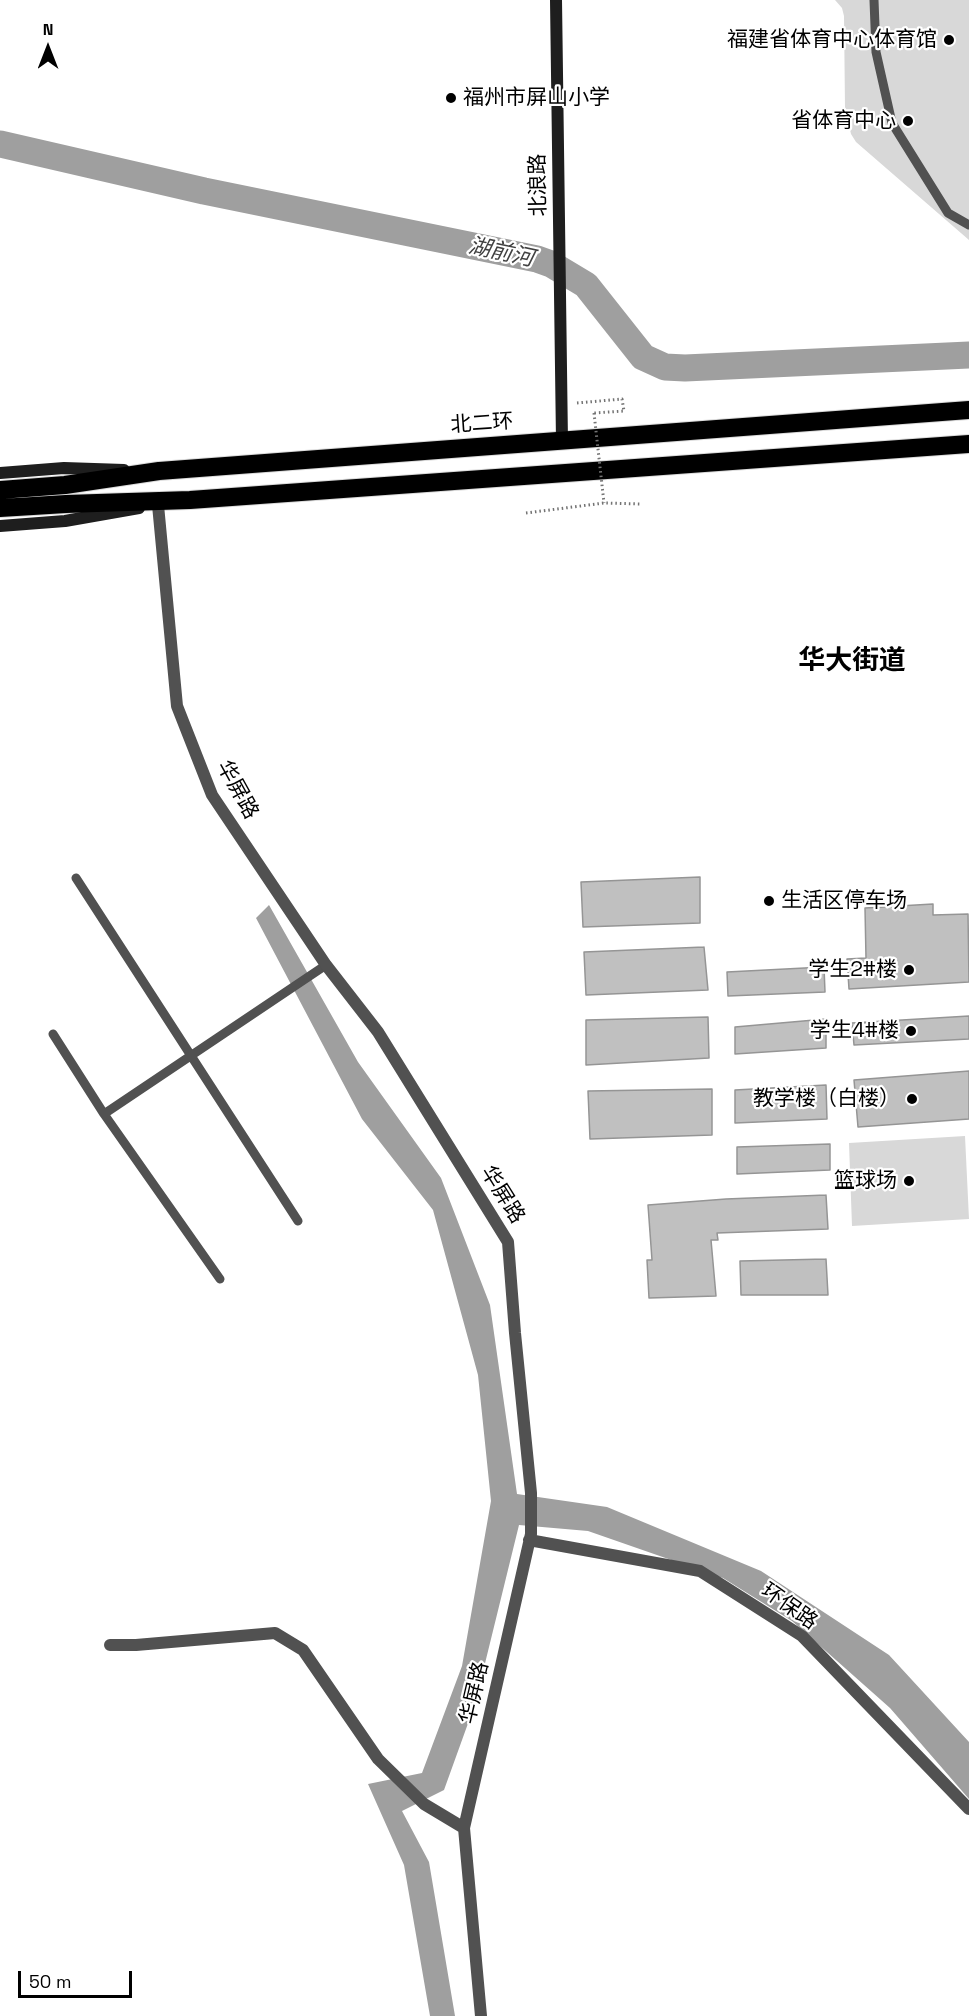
<!DOCTYPE html>
<html>
<head>
<meta charset="utf-8">
<style>
	body { margin:0 }
	#map { position:relative; width:969px; height:2016px; overflow:hidden; background:#fff; font-family:"Space Grotesk",sans-serif }
	canvas { display:block }
	.north { position:absolute; left:18px; top:18px; width:60px; height:60px; -webkit-text-stroke:4px #fff; paint-order:stroke; rotate:0deg; font-size:16px; font-weight:700; line-height:24px; text-align:center; color:#000 }
	.north::after { content:''; display:block; margin:auto; width:21px; height:27px; background:#000; clip-path:polygon(50% 0,100% 100%,50% 72%,0 100%) }
	.scale { position:absolute; left:18px; top:1971px; width:114px; height:27px; box-sizing:border-box; border:3px solid #000; border-top:0; padding-left:8px; font-size:18px; line-height:21px; white-space:nowrap; color:#000; -webkit-text-stroke:4px #fff; paint-order:stroke }
</style>
</head>
<body>
<div id="map">
<canvas width="969" height="2016"></canvas>
<div class="north">N</div>
<div class="scale">50 m</div>
</div>
<script>
const ctx = document.querySelector('canvas').getContext('2d');
ctx.lineJoin = 'round';
function fillPath(path, color) { ctx.fillStyle = color; ctx.fill(path, 'evenodd'); }
const shape = rows => new Path2D(rows.map(r => 'M' + r).join(''));
function strokePath(path, color, width, dash) { ctx.strokeStyle = color; ctx.lineWidth = width; ctx.lineCap = dash ? 'butt' : 'round'; ctx.setLineDash(dash || []); ctx.stroke(path); }
function drawText(font, color, halo, rows, align = 'center') {
  ctx.font = font + ' "Space Grotesk","Noto Sans SC",sans-serif'; ctx.lineWidth = 4.5; ctx.setLineDash([]); ctx.textBaseline = 'middle'; ctx.strokeStyle = halo; ctx.fillStyle = color; for (const [text, x, y, turn = 0] of rows) {
    ctx.save(); ctx.translate(x, y); ctx.rotate((+turn || 0) * Math.PI / 180); ctx.textAlign = isNaN(turn) ? turn : align; if (halo) ctx.strokeText(text, 0, 0); ctx.fillText(text, 0, 0); ctx.restore();
  }
}
fillPath(shape([
	[835,0,969,0,969,240,856,142,851,134,845,108,844,16,842,8],
	[965,1136,969,1219,852,1226,849,1143]
]), '#d8d8d8');
fillPath(shape([
	[269,905,358,1062,441,1178,490,1305,517,1494,607,1507,761,1571,889,1655,969,1742,969,1799,890,1708,792,1621,723,1578,588,1531,519,1525,475,1704,444,1790,402,1811,429,1862,455,2016,430,2016,404,1865,368,1784,422,1773,462,1666,491,1501,478,1375,433,1210,362,1119,256,918]
]), '#9f9f9f');
strokePath(shape([
	[0,144,204,191,537,259,551,264,586,285,643,357,665,367,685,368,969,355]
]), '#9f9f9f', 27);
const building = shape([
	[700,877,700,923,583,927,581,882,700,877],
	[933,904,933,915,968,914,969,982,849,989,847,959,866,958,865,908,933,904],
	[704,947,708,990,586,995,584,952,704,947],
	[824,967,825,992,728,996,727,972,824,967],
	[969,1016,969,1039,854,1045,852,1023,969,1016],
	[708,1017,709,1058,586,1065,586,1020,708,1017],
	[826,1019,826,1048,735,1054,735,1027,826,1019],
	[969,1071,969,1119,858,1127,854,1080,969,1071],
	[826,1085,827,1119,735,1123,735,1090,826,1085],
	[712,1089,712,1135,590,1139,588,1091,712,1089],
	[830,1144,830,1170,737,1174,737,1147,830,1144],
	[826,1195,828,1229,717,1233,718,1240,711,1240,716,1296,649,1298,647,1260,652,1260,648,1205,726,1199,826,1195],
	[826,1259,828,1295,741,1295,740,1261,826,1259]
]);
fillPath(building, '#c0c0c0');
strokePath(building, '#959595', 1.5);
const highway = shape([
	[0,490,65,485,159,471,969,410],
	[0,508,66,504,190,500,969,444]
]);
strokePath(highway, '#dbdbdb', 20);
strokePath(shape([
	[577,403,622,399,624,411,594,413],
	[526,513,604,503,642,504]
]), '#737373', 3, [1.5, 3]);
strokePath(shape([
	[874,0,876,52,892,123,948,213,969,225],
	[76,878,298,1221],
	[53,1034,104,1114,220,1279],
	[104,1114,326,965]
]), '#515151', 9);
strokePath(shape([
	[158,505,177,706,212,795,326,965,378,1032,508,1242,515,1333,531,1493,531,1534,464,1828,481,2016],
	[529,1540,700,1571,802,1636,969,1809],
	[110,1645,136,1645,275,1633,303,1650,378,1759,424,1804,464,1828]
]), '#515151', 12);
strokePath(shape([
	[556,0,562,441],
	[0,473,64,468,124,470],
	[0,526,65,521,139,508]
]), '#1e1e1e', 12);
strokePath(highway, '#000', 18);
strokePath(shape([
	[594,413,604,503]
]), '#737373', 3, [1.5, 3]);
for (const [x, y, r, color] of [
	[949,40,6,"#000"],
	[451,98,6,"#000"],
	[908,121,6,"#000"],
	[769,901,6,"#000"],
	[909,970,6,"#000"],
	[911,1031,6,"#000"],
	[912,1099,6,"#000"],
	[909,1181,6,"#000"]
]) { const dot = new Path2D(); dot.arc(x, y, r, 0, 2 * Math.PI); ctx.fillStyle = color; ctx.fill(dot); strokePath(dot, '#fff', 2); }
drawText('21px', '#000', '#fff', [
	["福建省体育中心体育馆",937,40],
	["福州市屏山小学",463,98,"left"],
	["省体育中心",896,121],
	["生活区停车场",781,901,"left"],
	["学生2#楼",897,970],
	["学生4#楼",899,1031],
	["教学楼（白楼）",900,1099],
	["篮球场",897,1181]
], 'right');
drawText('21px', '#000', '#fff', [
	["北浪路",539,185,-91],
	["北二环",482,424,-4],
	["华屏路",237,790,61],
	["华屏路",502,1195,58],
	["环保路",789,1607,35],
	["华屏路",475,1693,-77]
]);
drawText('italic 22px', '#404040', '#fff', [
	["湖前河",501,253,12]
]);
drawText('bold 27px', '#000', '#fff', [
	["华大街道",852,662]
]);
</script>
</body>
</html>
